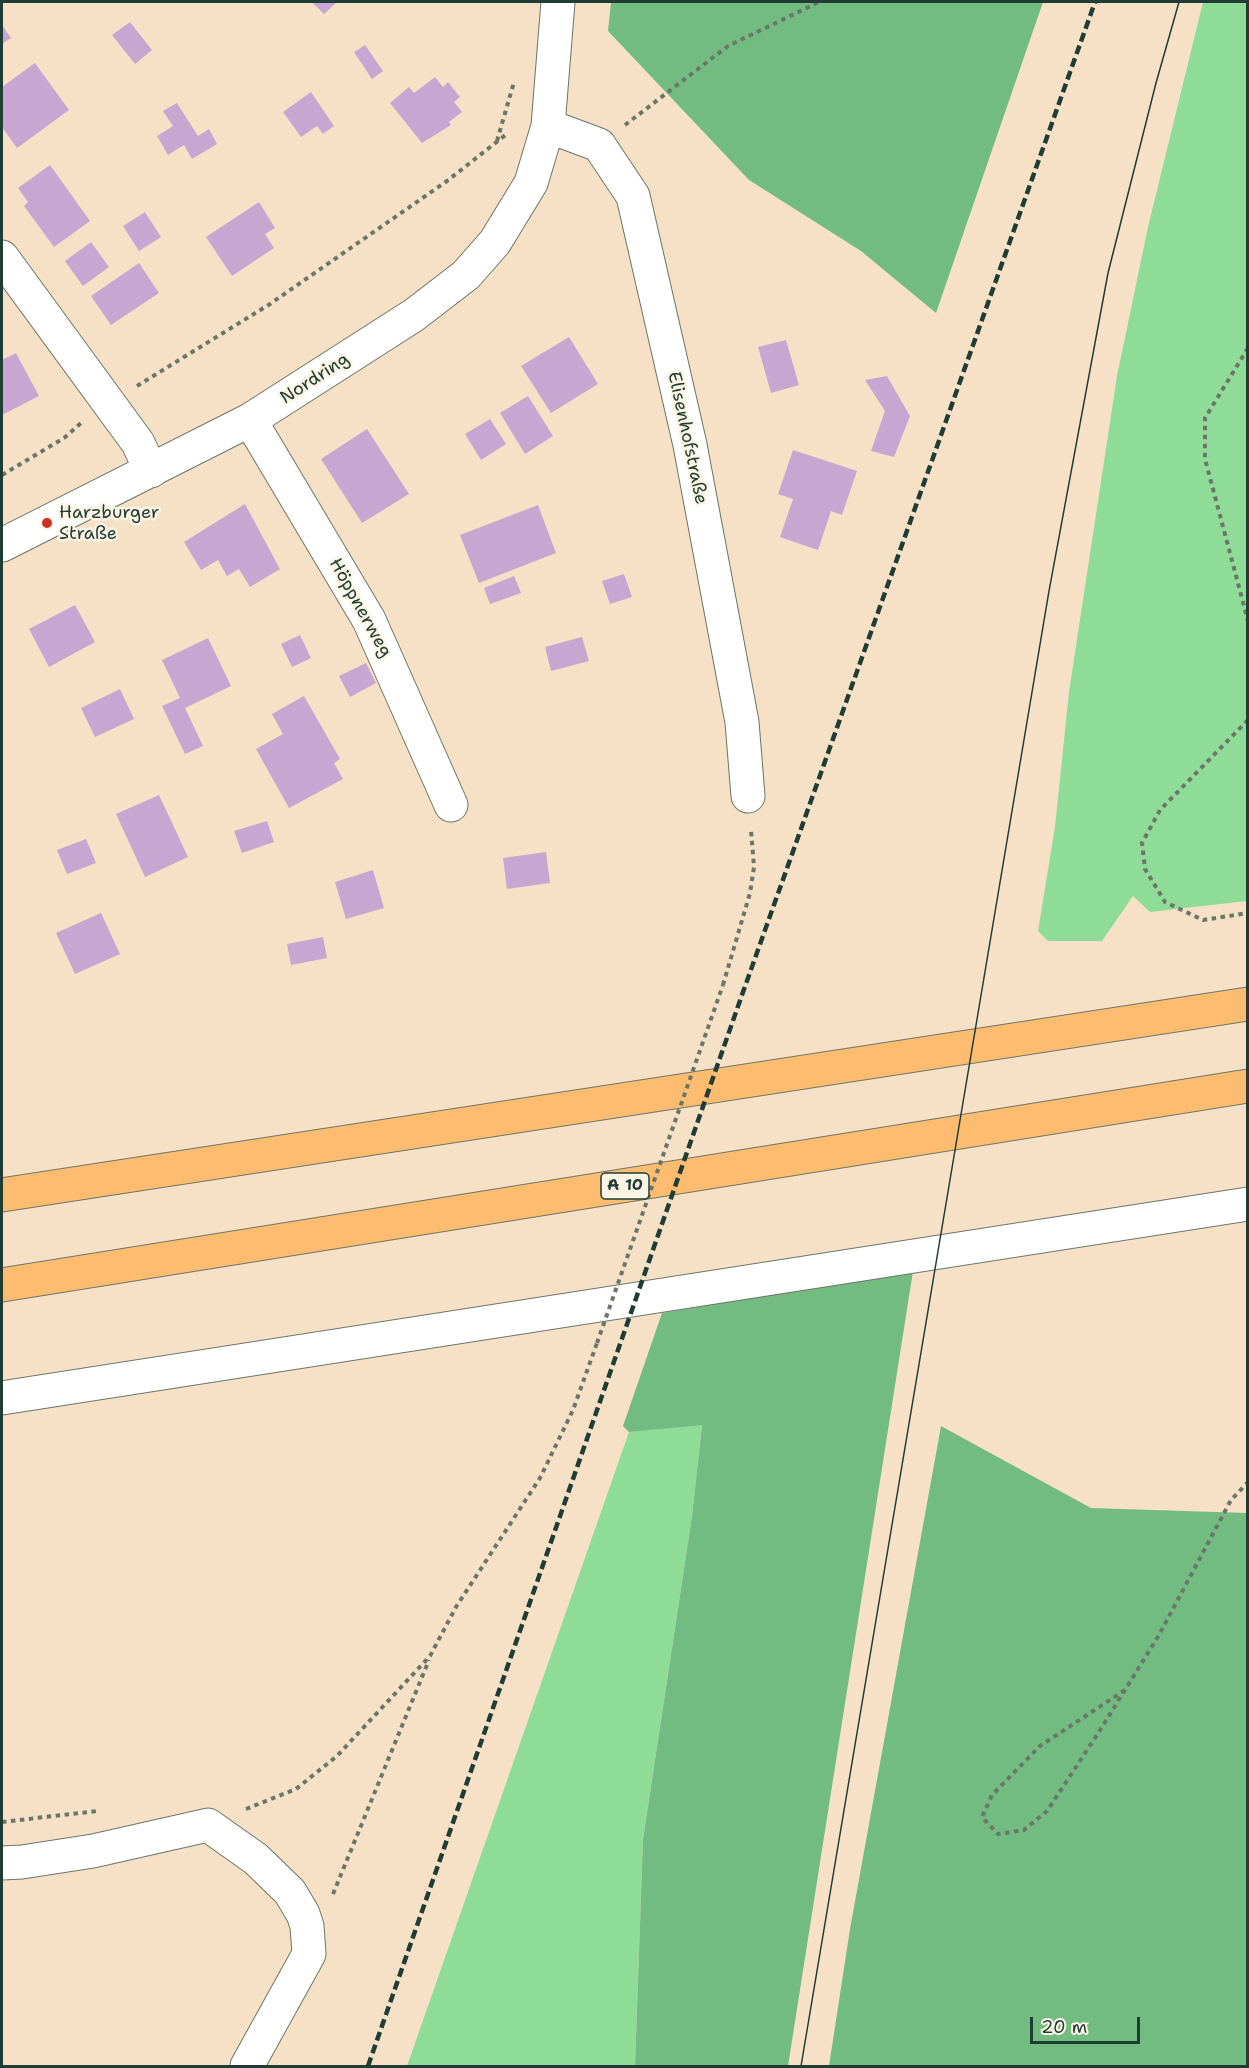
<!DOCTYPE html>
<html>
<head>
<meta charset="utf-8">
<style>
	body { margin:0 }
	#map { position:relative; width:1249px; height:2068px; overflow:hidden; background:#f6e1c6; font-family:"Shantell Sans",sans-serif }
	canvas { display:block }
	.frame { position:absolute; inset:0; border:3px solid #1f3d34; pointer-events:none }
	.scale { position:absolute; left:1030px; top:2017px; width:110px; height:27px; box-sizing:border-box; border:3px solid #1f3d34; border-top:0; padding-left:8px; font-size:18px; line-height:21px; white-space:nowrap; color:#1f3d34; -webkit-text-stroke:4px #fcf5e5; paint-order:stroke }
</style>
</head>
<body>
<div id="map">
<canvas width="1249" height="2068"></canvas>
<div class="frame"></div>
<div class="scale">20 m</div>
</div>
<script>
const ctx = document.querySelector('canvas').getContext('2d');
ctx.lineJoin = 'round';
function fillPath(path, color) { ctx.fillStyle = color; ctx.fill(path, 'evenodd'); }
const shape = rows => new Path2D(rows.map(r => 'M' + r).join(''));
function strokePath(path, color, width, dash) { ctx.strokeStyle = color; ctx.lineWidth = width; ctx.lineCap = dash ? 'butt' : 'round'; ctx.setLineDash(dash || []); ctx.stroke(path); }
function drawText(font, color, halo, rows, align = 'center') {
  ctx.font = font + ' "Shantell Sans",sans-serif'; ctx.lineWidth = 5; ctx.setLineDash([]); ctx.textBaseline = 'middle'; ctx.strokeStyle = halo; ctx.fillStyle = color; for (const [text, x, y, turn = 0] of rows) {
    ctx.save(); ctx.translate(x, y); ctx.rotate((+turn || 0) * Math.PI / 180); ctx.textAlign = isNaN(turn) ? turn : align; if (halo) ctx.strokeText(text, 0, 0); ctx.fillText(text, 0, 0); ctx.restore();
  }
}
fillPath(shape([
	[1203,2,1247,2,1247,901,1150,912,1133,896,1102,941,1048,941,1038,931,1055,827,1069,692,1117,376,1148,227],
	[702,1424,692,1516,643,1838,635,2066,407,2066,629,1432]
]), '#8fdc99');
fillPath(shape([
	[611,2,1043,2,936,313,861,251,749,180,608,31],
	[913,1271,788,2066,635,2066,643,1839,692,1516,702,1425,629,1432,623,1426,662,1313],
	[941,1426,1091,1508,1247,1513,1247,2066,829,2066,850,1929]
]), '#73bc81');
fillPath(shape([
	[312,2,337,2,324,14],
	[130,22,152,50,135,64,112,35],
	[2,25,11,38,2,44],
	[365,45,383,71,372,79,354,52],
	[35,63,69,110,17,148,2,127,2,87],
	[435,77,443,87,448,82,460,97,454,102,462,112,449,122,451,125,422,143,390,103,409,87,414,93],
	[311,92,334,126,323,134,317,126,301,137,283,112],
	[177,103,198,136,209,129,217,144,192,159,184,145,168,155,157,136,173,126,163,111],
	[50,165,90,221,54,247,24,206,28,202,18,188],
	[259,202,275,228,265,234,274,248,232,276,206,237],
	[145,212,161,237,139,251,123,226],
	[91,242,109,267,83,286,65,261],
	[139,263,159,293,111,325,91,296],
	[569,337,598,384,551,413,521,366],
	[786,340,799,385,771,393,758,347],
	[16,353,39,396,2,415,2,360],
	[887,376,910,416,894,457,871,451,885,411,865,380],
	[528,396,553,436,525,454,500,413],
	[490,419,506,444,481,460,465,434],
	[367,429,409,494,362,523,321,459],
	[793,450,857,471,842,515,831,511,818,550,780,537,793,499,778,494],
	[245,504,280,569,250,587,239,569,227,576,218,560,201,570,184,542],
	[538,505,556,553,479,583,460,535],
	[624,574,632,597,610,604,602,581],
	[514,576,521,593,490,604,484,588],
	[75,605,95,642,49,667,29,629],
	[300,635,311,658,292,667,281,644],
	[582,637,589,661,551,671,545,647],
	[208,638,231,686,185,708,203,746,185,754,162,706,180,698,162,660],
	[366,663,376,683,350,697,339,676],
	[120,689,134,719,95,737,81,708],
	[304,696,340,759,334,763,343,779,289,808,256,749,283,734,272,714],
	[159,795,188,857,145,877,116,814],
	[267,821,274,842,242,853,234,831],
	[86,839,96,863,67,874,57,850],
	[546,852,550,883,507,889,503,858],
	[373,870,384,908,346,919,335,882],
	[101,913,120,954,75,974,56,933],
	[323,937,327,958,291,965,287,944]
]), '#c8a6d1');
const minor = shape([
	[548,126,599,145,633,196,690,445,742,722,748,796],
	[2,257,138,443,151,471],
	[250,420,369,620,451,805],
	[2,545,250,420,414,315,466,275,495,242,531,183,548,126,558,2],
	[2,1398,1248,1204],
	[2,1863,22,1862,93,1851,208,1825,256,1859,290,1892,303,1914,307,1926,309,1954,247,2066]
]);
const highway = shape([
	[2,1195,1248,1004],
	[2,1285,1248,1086]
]);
strokePath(minor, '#6a7667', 35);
strokePath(highway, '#6a7667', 35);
strokePath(shape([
	[625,125,728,46,819,2],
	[497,141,514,82],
	[1248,348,1205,418,1205,459,1248,621],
	[137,386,270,304,447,181,508,133],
	[2,475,64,438,81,423],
	[1248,720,1160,810,1142,843,1145,869,1165,902,1203,920,1248,913],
	[723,985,750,893,754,867,751,830],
	[1125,1690,1040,1746,992,1795,982,1817,998,1834,1024,1830,1047,1811,1097,1735,1125,1690,1159,1635,1231,1500,1248,1482],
	[246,1809,296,1789,337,1756,430,1656,456,1607,540,1478,573,1410,597,1343],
	[2,1822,97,1811],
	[333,1894,429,1660]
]), '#6a7667', 4, [4.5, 4.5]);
strokePath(minor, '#fff', 33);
strokePath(highway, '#fdbc70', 33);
strokePath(shape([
	[801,2066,1049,591,1108,273,1156,83,1179,2]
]), '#1f3d34', 1.5);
strokePath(shape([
	[368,2066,743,992,1095,2]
]), '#1f3d34', 4.5, [9, 4.5]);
strokePath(shape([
	[597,1343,723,985]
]), '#6a7667', 4, [4.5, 4.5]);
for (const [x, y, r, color] of [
	[47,523,6,"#c8321e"]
]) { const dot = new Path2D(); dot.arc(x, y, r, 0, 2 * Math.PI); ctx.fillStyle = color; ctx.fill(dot); strokePath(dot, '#fcf5e5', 2); }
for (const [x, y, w] of [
	[625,1186,48]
]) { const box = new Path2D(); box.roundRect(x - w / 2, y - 13, w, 26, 4.5); ctx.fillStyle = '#fcf5e5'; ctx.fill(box); strokePath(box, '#1f3d34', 1.5); }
drawText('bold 16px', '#1f3d34', null, [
	["A 10",625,1186]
]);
drawText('18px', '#1f3d34', '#fcf5e5', [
	["Nordring",315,379,-33],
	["Elisenhofstraße",687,438,78],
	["Höppnerweg",360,608,61]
]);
drawText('18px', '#1f3d34', '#fcf5e5', [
	["Harzburger",59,513],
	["Straße",59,534]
], 'left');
</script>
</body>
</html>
